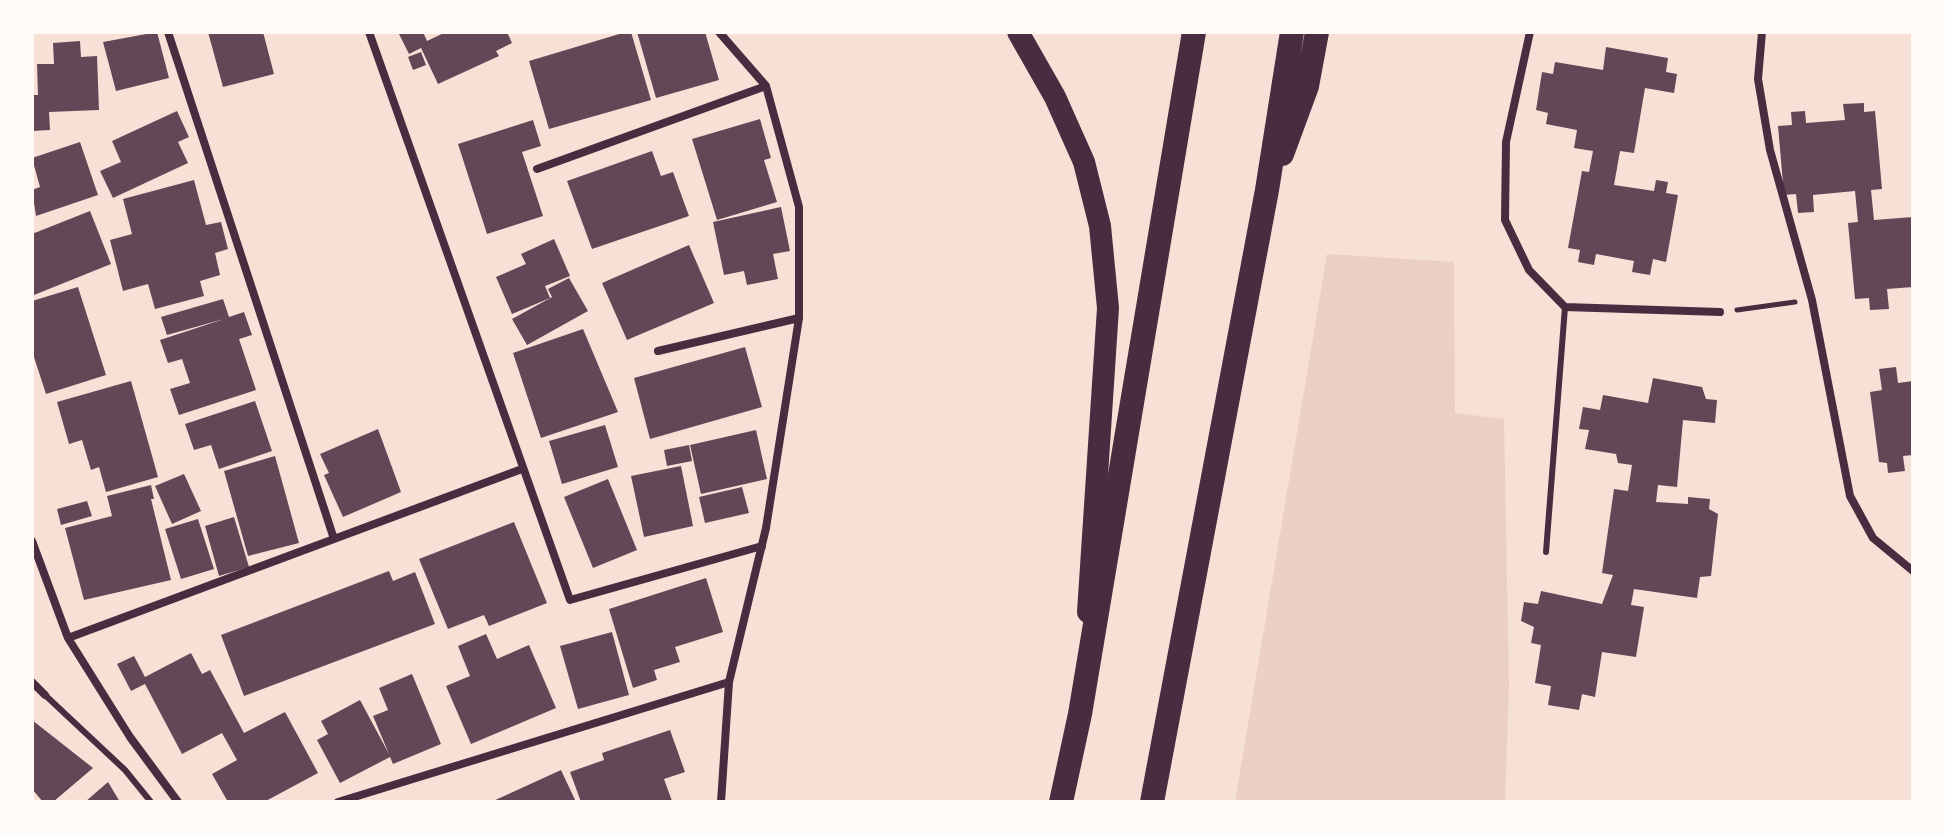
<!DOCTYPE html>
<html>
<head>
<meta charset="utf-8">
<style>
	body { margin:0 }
	#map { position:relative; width:1945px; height:834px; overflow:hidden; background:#f7e1d7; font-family:"Source Sans 3",sans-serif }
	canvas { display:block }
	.frame { position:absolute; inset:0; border:34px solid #fffaf5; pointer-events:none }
</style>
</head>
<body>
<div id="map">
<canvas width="1945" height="834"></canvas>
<div class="frame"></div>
</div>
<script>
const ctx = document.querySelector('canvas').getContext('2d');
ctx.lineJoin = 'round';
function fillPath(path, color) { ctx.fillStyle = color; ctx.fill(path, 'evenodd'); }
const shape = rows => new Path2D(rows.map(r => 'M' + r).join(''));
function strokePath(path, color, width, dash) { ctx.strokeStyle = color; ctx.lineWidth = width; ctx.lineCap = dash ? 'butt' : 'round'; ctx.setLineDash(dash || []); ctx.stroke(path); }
fillPath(shape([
	[1327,254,1454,262,1455,413,1504,419,1509,686,1505,802,1235,802]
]), '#ebcfc5');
fillPath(shape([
	[157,32,169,78,116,91,103,42],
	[208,32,263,32,274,74,223,87],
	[398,32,423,32,427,41,446,32,507,32,512,43,496,51,499,56,438,84,421,48,409,54],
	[626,32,631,32,651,100,549,129,529,61],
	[637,32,705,32,719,80,656,98],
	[80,41,81,57,97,56,99,110,49,112,50,130,32,131,32,95,38,95,37,64,54,64,53,43],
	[1606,47,1668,58,1666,72,1677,74,1674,93,1645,88,1634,153,1620,151,1614,185,1654,191,1656,180,1668,182,1666,193,1678,195,1666,262,1653,259,1650,275,1632,272,1634,261,1596,254,1594,265,1578,262,1580,250,1568,248,1582,171,1589,172,1593,151,1574,148,1577,130,1546,124,1548,113,1536,110,1542,72,1553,74,1555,62,1603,70],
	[421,52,426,65,413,70,408,57],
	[1864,103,1864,112,1875,111,1882,189,1871,190,1874,220,1913,217,1913,287,1887,289,1889,309,1870,310,1869,298,1855,299,1848,223,1858,222,1855,191,1813,195,1814,212,1798,213,1796,194,1784,195,1778,126,1792,125,1791,112,1805,111,1806,123,1845,120,1843,104],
	[177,111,189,137,178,142,188,163,113,198,100,171,121,162,112,141],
	[760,119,771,158,764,160,777,202,717,220,692,139],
	[533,120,541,146,522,152,543,216,487,234,458,144],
	[80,142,98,195,36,216,32,190,40,187,32,158],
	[652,151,661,176,673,172,689,216,592,249,567,181],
	[194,180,206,225,221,222,228,249,215,253,220,275,200,281,204,296,155,309,148,284,123,291,110,240,132,234,123,199],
	[781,207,790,251,773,254,778,279,747,285,744,271,724,275,713,222],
	[90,211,111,264,34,295,32,234],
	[554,239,570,276,545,286,550,298,512,314,496,277,526,264,521,254],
	[689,245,714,303,627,340,602,283],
	[569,278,588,311,527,345,512,319,552,297,548,289],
	[78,287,106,375,46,394,32,351,32,301],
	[223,299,229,317,244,312,252,335,239,339,256,390,179,415,170,389,190,383,182,359,168,363,160,340,224,319,167,335,161,317],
	[583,329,618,412,541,438,513,353],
	[745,347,762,407,650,439,634,378],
	[1896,367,1898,383,1913,381,1913,455,1903,456,1905,471,1888,473,1887,463,1879,462,1870,392,1882,390,1879,369],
	[1653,378,1702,387,1706,399,1717,400,1715,423,1683,420,1677,487,1658,485,1656,502,1688,504,1688,497,1710,499,1709,509,1718,514,1711,576,1700,577,1697,598,1634,589,1631,605,1644,607,1636,657,1602,652,1595,697,1582,694,1579,710,1548,705,1551,686,1535,683,1541,645,1531,643,1534,627,1521,621,1524,602,1538,604,1541,591,1602,604,1613,575,1602,573,1614,489,1628,491,1632,465,1618,463,1616,454,1585,449,1589,430,1579,429,1583,407,1600,410,1603,395,1648,403],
	[131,381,158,477,106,492,99,467,91,470,82,440,69,444,57,402],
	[255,401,272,451,219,469,211,445,194,450,185,424],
	[605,425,618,467,562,484,549,441],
	[378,429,401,492,343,517,324,475,329,473,320,454],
	[756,430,767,479,701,494,690,445],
	[689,445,692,461,667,466,664,450],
	[275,456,299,543,248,556,224,471],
	[681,466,693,526,644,537,631,476],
	[184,474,201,511,172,524,155,486],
	[608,479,637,550,593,568,564,497],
	[151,485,154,499,151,499,171,580,84,600,65,528,112,516,107,496],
	[742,487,749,513,705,523,699,497],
	[87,501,92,516,61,525,57,509],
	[234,517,249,567,219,576,205,526],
	[198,519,214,569,181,579,165,529],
	[514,522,547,603,489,626,484,615,448,629,419,559],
	[389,571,393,581,415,572,435,624,244,696,221,635],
	[706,578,723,632,675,647,680,662,654,670,657,680,633,688,609,609],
	[612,632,629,695,578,709,560,646],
	[486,634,497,659,529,645,556,708,471,744,446,686,470,676,458,646],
	[191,653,202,674,210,670,244,733,285,712,318,773,264,802,228,802,212,774,237,760,222,733,182,754,145,684,131,691,117,664,134,656,145,677],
	[412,674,441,744,393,764,390,757,340,783,317,740,328,734,321,721,360,700,389,754,373,716,388,710,379,688],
	[32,720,93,768,53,802,43,802,32,789],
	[670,730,685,772,664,779,672,801,581,802,570,772,604,760,602,753],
	[561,770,576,802,491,802],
	[108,782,120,802,85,802]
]), '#644757');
strokePath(shape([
	[1737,310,1795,302]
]), '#4a2c40', 5);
strokePath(shape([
	[1546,552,1565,307],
	[45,695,125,770,151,802]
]), '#4a2c40', 6);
strokePath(shape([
	[168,32,334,539],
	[369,32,570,600,762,546],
	[719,32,766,86,799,207,799,318,766,528,729,682,721,802],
	[1530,32,1506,142,1505,220,1529,270,1565,307,1720,312],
	[1762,32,1758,79,1770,150,1812,300,1850,496,1873,538,1913,571],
	[537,169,766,86],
	[658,351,799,318],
	[32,541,68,638,130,737,178,802],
	[68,638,522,469],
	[32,682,45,695],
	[338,802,729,682]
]), '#4a2c40', 8);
strokePath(shape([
	[1018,32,1055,97,1084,162,1100,226,1108,308,1088,612]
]), '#4a2c40', 22);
strokePath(shape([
	[1282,154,1307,86,1317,32],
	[1061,802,1080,714,1194,32],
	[1152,802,1267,190,1292,32]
]), '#4a2c40', 24);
</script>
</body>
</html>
